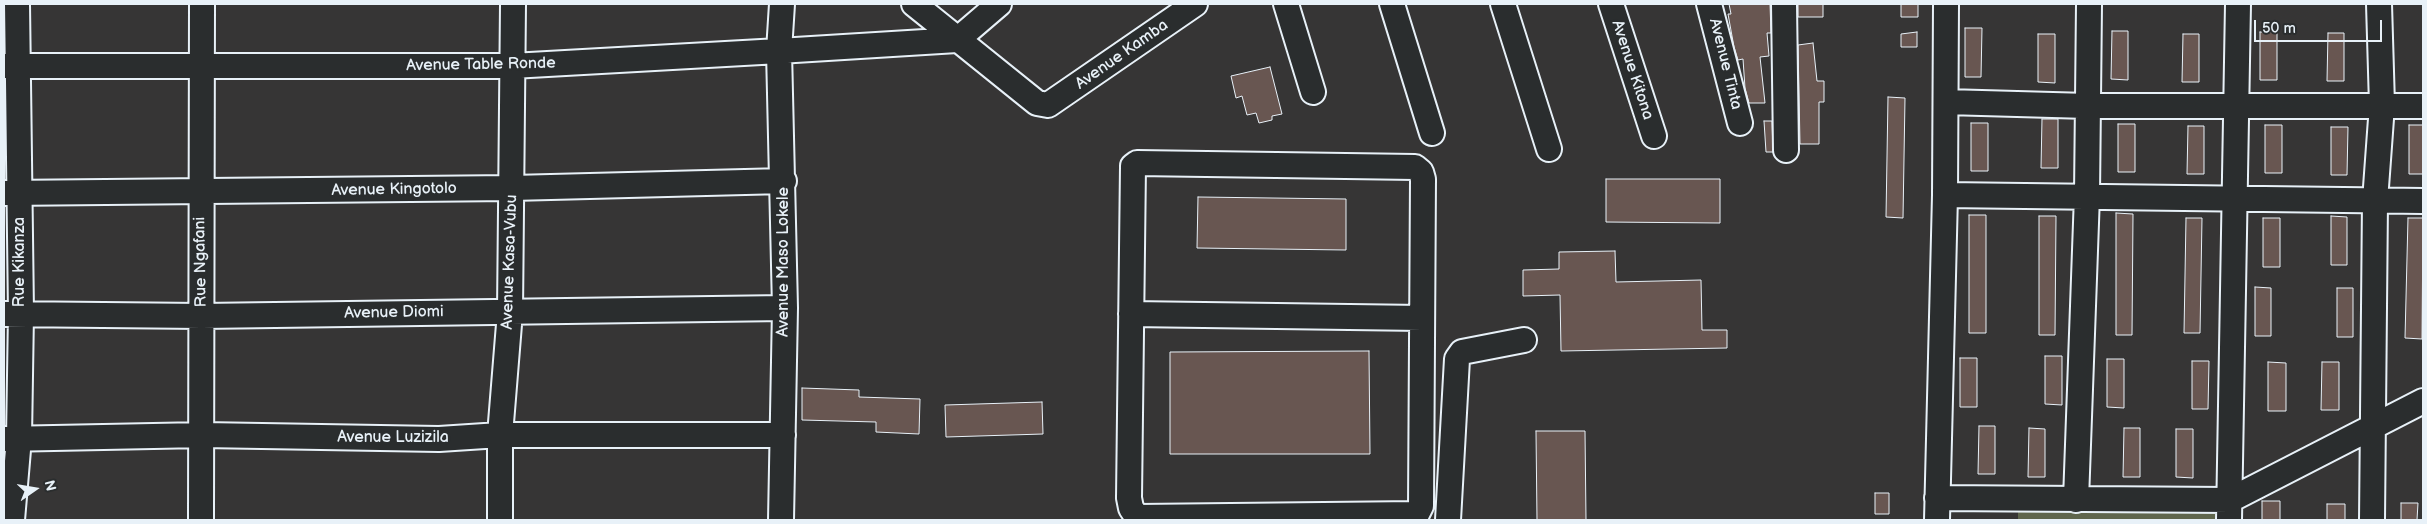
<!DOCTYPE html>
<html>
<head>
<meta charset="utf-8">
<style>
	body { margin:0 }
	#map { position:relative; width:2427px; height:524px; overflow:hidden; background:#363535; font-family:"Balsamiq Sans",sans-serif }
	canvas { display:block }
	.frame { position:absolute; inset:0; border:5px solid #e8f1f8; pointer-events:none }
	.north { position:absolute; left:10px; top:464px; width:50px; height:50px; -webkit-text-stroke:4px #2a2d2e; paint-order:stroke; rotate:77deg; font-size:14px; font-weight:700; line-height:20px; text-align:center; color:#e8f1f8 }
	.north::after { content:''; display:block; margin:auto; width:18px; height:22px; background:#e8f1f8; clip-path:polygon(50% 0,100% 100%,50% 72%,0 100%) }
	.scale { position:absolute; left:2254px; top:20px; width:128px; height:22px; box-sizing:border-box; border:2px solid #e8f1f8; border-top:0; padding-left:6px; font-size:15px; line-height:18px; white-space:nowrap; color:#e8f1f8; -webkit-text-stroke:4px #2a2d2e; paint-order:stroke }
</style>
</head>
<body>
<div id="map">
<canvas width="2427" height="524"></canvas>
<div class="frame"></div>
<div class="north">N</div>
<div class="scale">50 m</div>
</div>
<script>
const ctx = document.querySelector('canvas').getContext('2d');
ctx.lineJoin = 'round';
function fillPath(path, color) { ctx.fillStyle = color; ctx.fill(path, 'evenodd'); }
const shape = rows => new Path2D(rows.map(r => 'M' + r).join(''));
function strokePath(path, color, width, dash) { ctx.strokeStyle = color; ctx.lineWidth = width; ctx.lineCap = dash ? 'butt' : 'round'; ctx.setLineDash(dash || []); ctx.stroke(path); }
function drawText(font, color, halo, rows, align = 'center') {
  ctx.font = font + ' "Balsamiq Sans",sans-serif'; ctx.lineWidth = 4.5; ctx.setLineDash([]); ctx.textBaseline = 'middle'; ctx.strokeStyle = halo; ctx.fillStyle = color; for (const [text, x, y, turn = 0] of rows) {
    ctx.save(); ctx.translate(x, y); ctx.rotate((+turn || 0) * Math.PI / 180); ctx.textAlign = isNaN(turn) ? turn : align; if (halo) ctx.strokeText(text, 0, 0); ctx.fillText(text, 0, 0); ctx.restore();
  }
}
fillPath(shape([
	[2018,506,2220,510,2220,520,2018,520]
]), '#5f664d');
const building = shape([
	[1729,4,1770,4,1771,33,1767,33,1769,56,1760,57,1765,103,1749,103,1745,88,1743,59,1738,60,1734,47,1728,14,1731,14,1729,4],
	[1798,4,1823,4,1823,17,1798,17,1798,4],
	[1901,4,1918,4,1918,17,1901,17,1901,4],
	[1965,28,1982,28,1981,77,1965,77,1965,28],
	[2112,31,2128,31,2128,80,2111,79,2112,31],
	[1917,32,1917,47,1901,47,1901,34,1917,32],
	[2260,32,2277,32,2277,80,2260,80,2260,32],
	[2328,33,2344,33,2344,81,2327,81,2328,33],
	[2038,34,2055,34,2055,83,2038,82,2038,34],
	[2183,34,2199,34,2199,82,2182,82,2183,34],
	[1813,43,1817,81,1824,81,1824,102,1819,102,1819,144,1800,144,1798,45,1813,43],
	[1270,67,1282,114,1272,116,1272,120,1259,123,1256,113,1247,115,1242,96,1236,98,1231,76,1270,67],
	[1888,97,1905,98,1903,218,1886,217,1888,97],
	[2042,119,2058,119,2058,168,2041,168,2042,119],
	[1764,121,1772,121,1773,152,1766,152,1764,121],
	[1971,123,1988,123,1988,171,1971,171,1971,123],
	[2118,124,2135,124,2135,172,2118,172,2118,124],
	[2265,125,2282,125,2282,173,2265,173,2265,125],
	[2409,125,2423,125,2423,174,2409,174,2409,125],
	[2188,126,2204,126,2204,174,2187,174,2188,126],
	[2331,127,2348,127,2347,175,2331,175,2331,127],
	[1606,179,1720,179,1720,223,1606,222,1606,179],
	[1198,197,1346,199,1346,250,1197,248,1198,197],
	[2116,213,2133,214,2132,335,2116,335,2116,213],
	[1969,215,1986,215,1986,333,1969,333,1969,215],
	[2039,216,2056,216,2055,335,2039,335,2039,216],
	[2331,216,2347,217,2347,265,2331,265,2331,216],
	[2186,218,2202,218,2200,333,2184,333,2186,218],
	[2263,218,2280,218,2280,267,2263,267,2263,218],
	[2408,218,2423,218,2422,339,2405,338,2408,218],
	[1615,251,1616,282,1701,280,1702,330,1727,330,1727,348,1561,351,1560,295,1523,296,1523,270,1559,269,1559,252,1615,251],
	[2255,287,2271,288,2271,336,2255,336,2255,287],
	[2337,288,2353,288,2353,337,2337,337,2337,288],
	[1369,351,1370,454,1170,454,1170,352,1369,351],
	[2045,356,2062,356,2062,405,2045,404,2045,356],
	[1960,358,1977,358,1977,407,1960,407,1960,358],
	[2107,359,2124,359,2124,408,2107,407,2107,359],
	[2192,361,2209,361,2208,409,2192,409,2192,361],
	[2268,362,2286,363,2286,411,2268,411,2268,362],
	[2322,362,2339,362,2339,410,2321,410,2322,362],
	[802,388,859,390,859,397,920,399,919,434,876,432,876,422,802,420,802,388],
	[1042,402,1043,434,946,437,945,405,1042,402],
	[1979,426,1995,426,1995,474,1978,474,1979,426],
	[2029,428,2045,429,2045,477,2028,477,2029,428],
	[2124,428,2140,428,2140,477,2123,477,2124,428],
	[2176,429,2193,429,2193,478,2176,477,2176,429],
	[1536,431,1585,431,1586,520,1537,520,1536,431],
	[1875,493,1889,493,1889,514,1875,514,1875,493],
	[2262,501,2280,501,2280,520,2262,520,2262,501],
	[2401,503,2418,503,2417,520,2401,520,2401,503],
	[2327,504,2345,504,2345,520,2327,520,2327,504]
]);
fillPath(building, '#685651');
strokePath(building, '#e8f1f8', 1);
const minor = shape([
	[914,4,1037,103,1048,105,1195,4],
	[1286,4,1313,92],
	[1392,4,1432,133],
	[1503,4,1549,149],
	[1611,4,1654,136],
	[1709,4,1740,123],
	[1784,4,1786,150],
	[4,66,512,66,779,51,957,40,999,4],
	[1946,102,2088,106,2423,106],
	[4,193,512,188,784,181],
	[1945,195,2423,201],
	[4,314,202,316,785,308],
	[1131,314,1422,318],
	[4,439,203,435,439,439,500,435,783,435],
	[1937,498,2230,500,2423,401],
	[2076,500,2087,195,2089,4],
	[1138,517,1417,514,1421,506,1423,179,1421,172,1415,167,1137,163,1133,166,1129,498,1131,508,1139,520],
	[12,520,19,438,21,313,17,4],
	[201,520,202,4],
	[500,520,500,435,510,312,513,4],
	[781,520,785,308,779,51,782,4],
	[1448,520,1457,359,1462,352,1524,340],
	[1937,520,1945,195,1946,4],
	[2229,520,2238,4],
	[2372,520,2375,201,2382,105,2379,4]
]);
strokePath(minor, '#e8f1f8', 28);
strokePath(minor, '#2a2d2e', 24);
drawText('16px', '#e8f1f8', '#2a2d2e', [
	["Avenue Kamba",1122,55,-35],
	["Avenue Tinta",1725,64,76],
	["Avenue Table Ronde",481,65,-1],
	["Avenue Kitona",1632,70,72],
	["Avenue Kingotolo",394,190,-1],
	["Rue Kikanza",20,262,-90],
	["Rue Ngafani",201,262,-91],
	["Avenue Kasa-Vubu",510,262,-88],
	["Avenue Maso Lokele",784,262,-90],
	["Avenue Diomi",394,313,-1],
	["Avenue Luzizila",393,438]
]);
</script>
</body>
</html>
